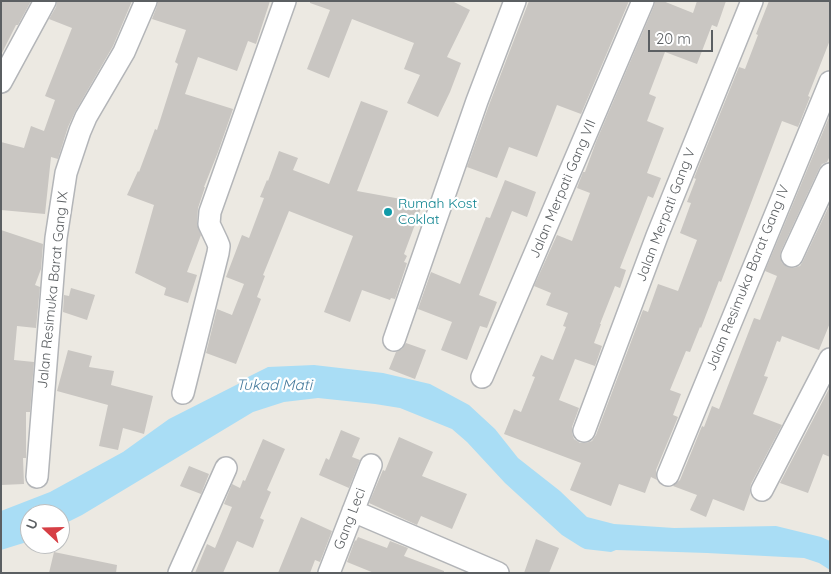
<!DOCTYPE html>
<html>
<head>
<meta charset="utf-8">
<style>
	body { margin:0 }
	#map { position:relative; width:831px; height:574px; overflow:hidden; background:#ece9e2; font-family:Quicksand,sans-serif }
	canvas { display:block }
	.frame { position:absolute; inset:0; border:2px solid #5b5f62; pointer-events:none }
	.north { position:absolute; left:20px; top:504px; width:50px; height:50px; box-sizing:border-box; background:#fff; border:1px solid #bdbfc0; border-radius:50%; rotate:291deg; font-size:14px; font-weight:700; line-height:20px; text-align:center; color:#5b5f62 }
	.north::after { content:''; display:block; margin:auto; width:18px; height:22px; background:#d63f45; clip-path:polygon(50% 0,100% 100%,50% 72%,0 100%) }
	.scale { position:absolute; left:648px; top:30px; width:65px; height:22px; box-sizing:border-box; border:2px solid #5b5f62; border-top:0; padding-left:6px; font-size:15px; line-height:18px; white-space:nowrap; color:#5b5f62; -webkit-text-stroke:4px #fff; paint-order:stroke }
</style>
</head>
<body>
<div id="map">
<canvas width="831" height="574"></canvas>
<div class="frame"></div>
<div class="north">U</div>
<div class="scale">20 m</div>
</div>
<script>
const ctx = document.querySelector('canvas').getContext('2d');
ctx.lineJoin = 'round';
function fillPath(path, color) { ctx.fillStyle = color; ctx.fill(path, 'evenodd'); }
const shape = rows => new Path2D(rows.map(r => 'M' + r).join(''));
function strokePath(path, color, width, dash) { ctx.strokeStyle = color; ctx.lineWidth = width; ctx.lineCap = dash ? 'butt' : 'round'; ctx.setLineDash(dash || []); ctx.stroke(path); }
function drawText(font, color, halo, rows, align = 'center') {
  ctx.font = font + ' Quicksand,sans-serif'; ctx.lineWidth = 4.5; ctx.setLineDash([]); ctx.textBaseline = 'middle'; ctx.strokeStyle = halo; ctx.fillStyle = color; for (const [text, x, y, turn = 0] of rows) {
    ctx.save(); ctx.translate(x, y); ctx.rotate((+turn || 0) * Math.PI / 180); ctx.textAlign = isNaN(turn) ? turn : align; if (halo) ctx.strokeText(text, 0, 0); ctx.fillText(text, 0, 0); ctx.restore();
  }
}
fillPath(shape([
	[314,365,383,373,430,384,469,405,495,429,518,458,560,491,587,517,614,524,674,528,776,526,821,537,830,541,830,570,819,563,804,558,707,553,616,550,611,552,585,549,581,547,562,535,505,483,467,442,452,429,400,408,375,404,318,398,284,402,253,412,82,515,60,526,60,514,30,514,30,541,1,550,1,511,50,492,123,452,169,419,240,383,248,377,268,367]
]), '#a9ddf5');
fillPath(shape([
	[1,1,31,1,18,25,16,25,1,55],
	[57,1,132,1,113,46,75,112,68,127,58,159,51,157,45,214,1,210,1,142,24,148,31,126,44,131,55,100,45,96,72,28,49,19,56,7],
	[158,1,270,1,256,44,248,41,237,71,198,57,185,94,233,109,218,152,204,187,205,187,198,208,197,223,201,235,187,272,197,275,188,303,164,295,166,288,135,273,154,205,127,195,138,171,139,172,155,129,157,130,178,64,175,62,186,30,152,19,157,6],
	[310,1,452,1,470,10,447,57,461,63,450,92,438,117,407,103,420,75,404,69,414,43,352,19,329,78,307,69,330,10,310,3],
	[529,1,629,1,581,114,557,105,537,157,509,147,497,178,467,167,489,105],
	[655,1,663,1,693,13,697,1,726,1,717,27,712,25,697,64,665,52,649,94,656,97,647,121,664,128,647,173,661,178,653,198,648,196,620,268,626,270,620,288,615,286,600,324,601,324,594,343,602,346,595,366,575,359,559,400,579,408,572,427,572,433,574,439,580,443,586,443,592,441,596,435,643,310,648,312,658,284,678,291,697,240,680,233,691,203,687,202,696,179,694,178,739,67,745,69,758,35,756,34,769,1,830,1,830,40,808,96,810,97,798,127,782,121,721,282,719,281,701,328,700,327,690,352,686,351,670,390,681,394,673,415,678,417,656,470,656,476,657,480,651,477,645,493,619,484,611,506,570,490,581,463,504,434,514,409,521,412,535,377,532,376,541,355,553,360,566,327,563,326,568,313,546,305,551,293,534,286,557,235,572,241,590,193,577,188,583,172,585,172,596,142,654,6],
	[361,101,388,111,357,191,423,203,404,254,407,256,404,262,407,263,395,299,391,298,390,300,362,290,350,322,324,312,353,236,289,211,263,275,265,276,257,297,261,299,236,364,206,353,217,309,232,315,244,284,226,277,242,235,249,238,264,198,260,197,267,180,268,181,279,151,298,158,293,170,329,184],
	[830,115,830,158,829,158,827,162,822,164,819,169,781,251,780,257,782,263,787,267,794,268,800,266,803,261,830,204,830,323,819,350,782,336,780,342,777,341,764,376,768,377,753,414,782,425,751,484,750,490,750,494,744,511,713,499,706,517,690,510,697,495,673,486,680,480,702,426,704,427,712,406,719,409,754,318,760,320,777,276,765,271],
	[505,180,536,192,527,217,512,211,479,295,497,302,487,328,480,326,467,360,441,350,452,322,418,309,431,272,460,284,486,217,490,218],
	[1,230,43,244,41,269,35,285,40,287,36,328,17,326,14,360,34,362,30,412,26,412,26,458,23,458,24,484,1,485],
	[71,288,95,295,87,320,63,312,64,295,69,296],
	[406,343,426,350,415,379,389,369,396,352,402,349],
	[68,350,92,356,89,367,114,371,111,385,153,396,144,434,123,428,118,450,99,446,108,405,57,391],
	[830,387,830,457,823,454,808,493,780,483],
	[341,430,360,438,352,457,360,460,349,488,319,475,326,458,329,460],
	[399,437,433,452,422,476,467,494,452,529,421,516,417,525,369,503,383,470,385,471],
	[263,439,285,449,267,490,271,492,260,518,264,520,253,548,237,541,223,573,195,573,207,544,215,548,232,507,224,504,232,484,240,488,243,480,245,481],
	[189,466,209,474,201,494,180,486],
	[301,517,332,531,320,562,315,560,310,573,278,573],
	[358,537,387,548,390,541,408,548,404,556,444,571,444,573,374,573,347,562,355,540,356,541],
	[536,539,559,548,549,573,524,573],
	[54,552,117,565,116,573,49,573]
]), '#c9c6c2');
const street = shape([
	[1,82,45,1],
	[792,256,830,174],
	[394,340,477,101,515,1],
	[482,377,643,1],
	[183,393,218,253,219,246,217,241,209,224,210,212,285,1],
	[584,431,657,236,752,1],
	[668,475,830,82],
	[37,477,56,238,66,173,80,131,86,117,124,52,146,1],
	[762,490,830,359],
	[353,511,498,573],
	[179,573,226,468],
	[329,573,371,465]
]);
strokePath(street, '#b3b5b8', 24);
strokePath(street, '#fff', 21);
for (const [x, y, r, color] of [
	[388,212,5,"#0f9aa8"]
]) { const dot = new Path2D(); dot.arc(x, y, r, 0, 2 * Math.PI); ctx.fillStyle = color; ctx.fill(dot); strokePath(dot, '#fff', 2); }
drawText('14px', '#5b5f62', '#fff', [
	["Jalan Merpati Gang VII",563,189,-67],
	["Jalan Merpati Gang V",666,215,-69],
	["Jalan Resimuka Barat Gang IV",748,278,-68],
	["Jalan Resimuka Barat Gang IX",53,290,-84],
	["Gang Leci",350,519,-69]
]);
drawText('14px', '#0d838f', '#fff', [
	["Rumah Kost",398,204],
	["Coklat",398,220]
], 'left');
drawText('italic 15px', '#467a9c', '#fff', [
	["Tukad Mati",274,385]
]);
</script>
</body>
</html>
